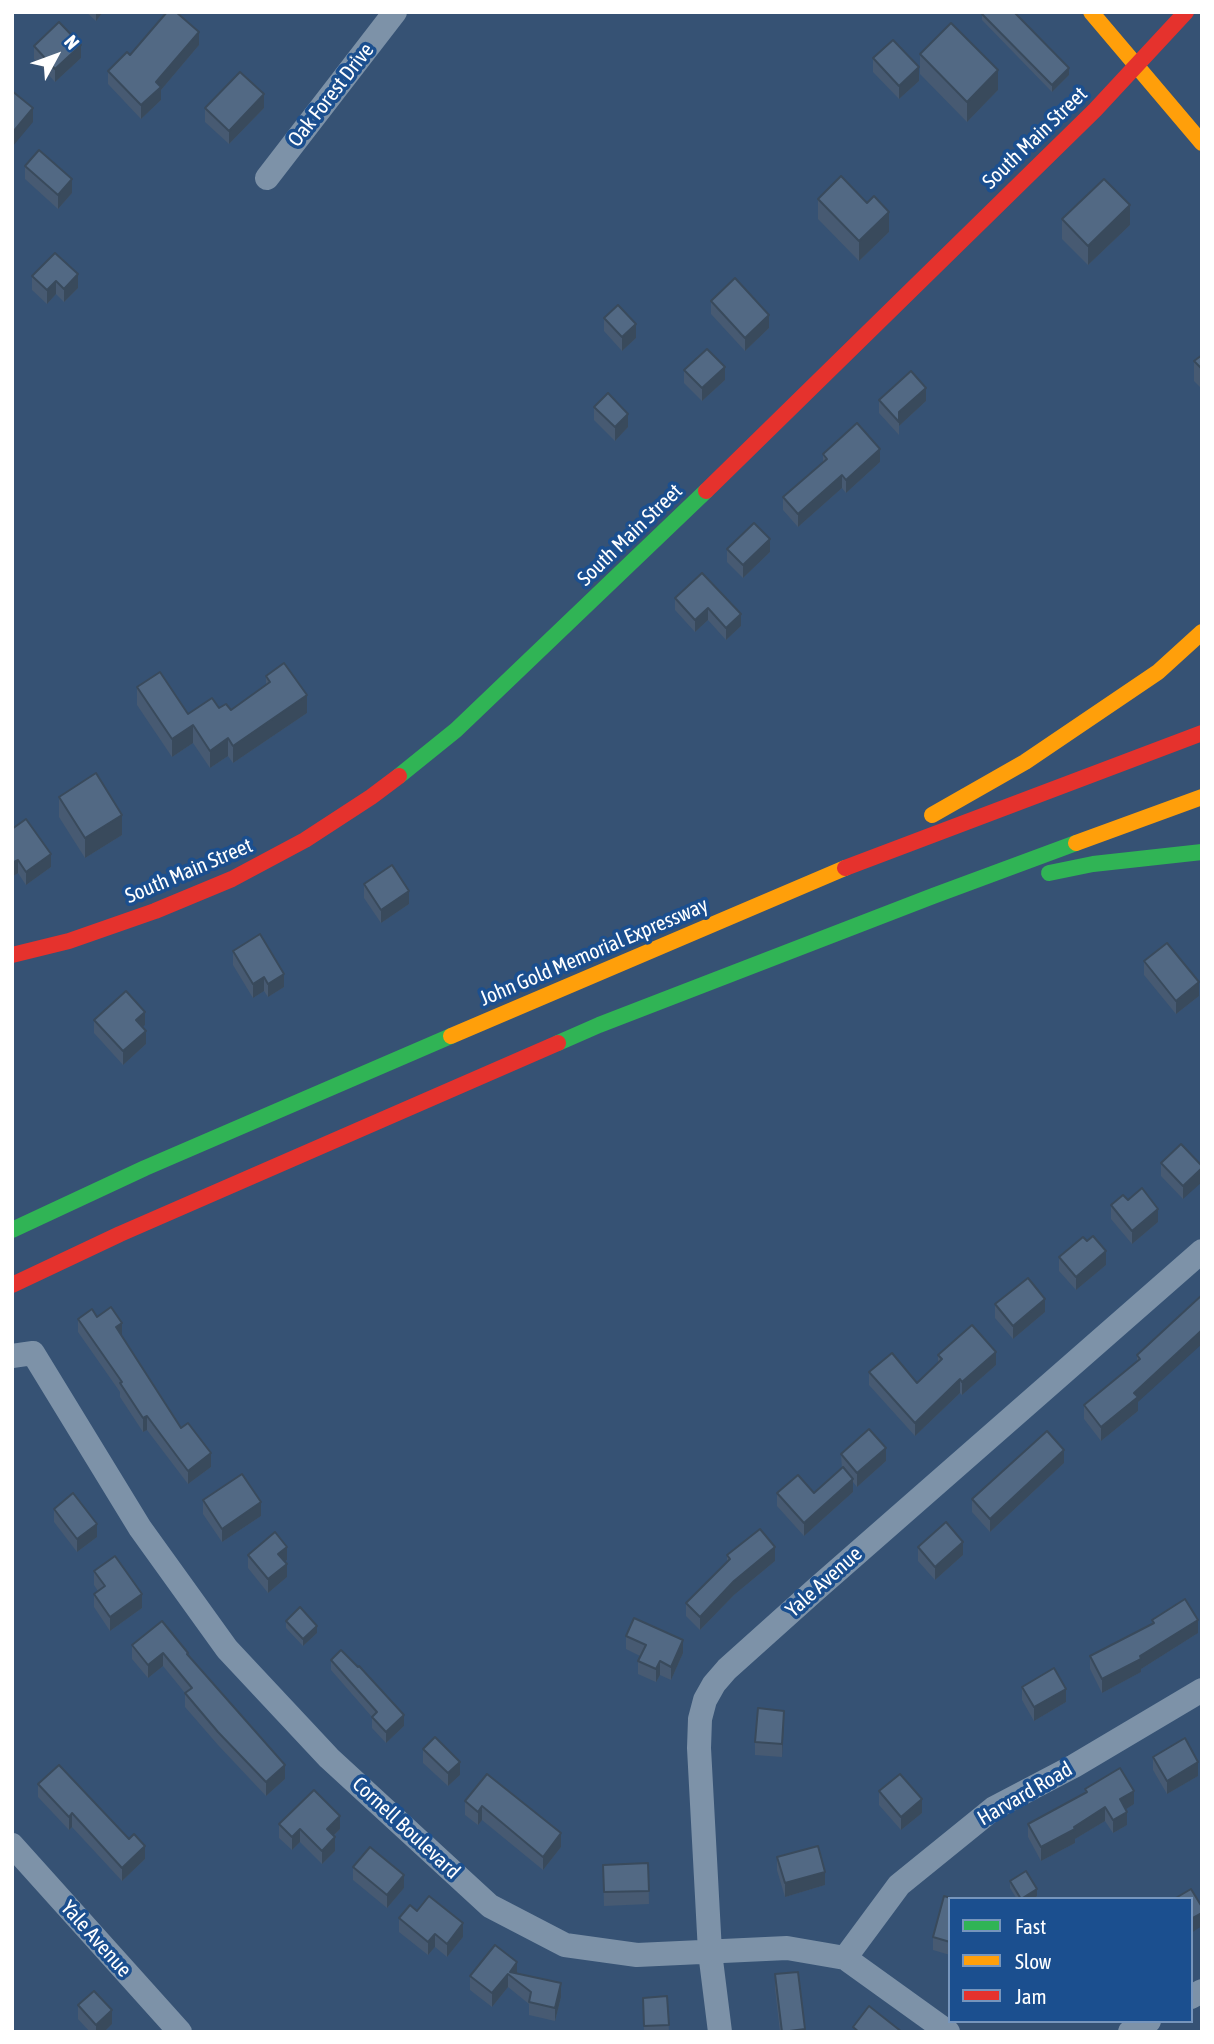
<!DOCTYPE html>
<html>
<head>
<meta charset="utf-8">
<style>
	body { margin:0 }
	#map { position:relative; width:1214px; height:2044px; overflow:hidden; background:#365274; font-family:"Asap Condensed",sans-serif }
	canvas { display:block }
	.frame { position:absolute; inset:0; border:14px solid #fff; pointer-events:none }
	.legend { position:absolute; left:948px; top:1897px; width:245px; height:126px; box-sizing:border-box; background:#1b4f8f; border:2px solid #7695bc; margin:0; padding:9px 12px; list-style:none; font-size:21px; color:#fff }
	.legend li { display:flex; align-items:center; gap:14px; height:35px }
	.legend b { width:35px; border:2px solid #7695bc }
	.north { position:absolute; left:21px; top:21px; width:70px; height:70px; -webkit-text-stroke:5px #1b4f8f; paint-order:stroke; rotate:49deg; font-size:19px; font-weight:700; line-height:28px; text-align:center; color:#fff }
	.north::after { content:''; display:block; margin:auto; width:24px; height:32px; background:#fff; clip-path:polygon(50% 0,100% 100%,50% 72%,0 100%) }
</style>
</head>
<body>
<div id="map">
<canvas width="1214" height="2044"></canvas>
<div class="frame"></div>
<ul class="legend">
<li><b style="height:9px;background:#30b455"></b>Fast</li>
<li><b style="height:9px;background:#ff9f0a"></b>Slow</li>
<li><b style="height:9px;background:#e5322d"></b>Jam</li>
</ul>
<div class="north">N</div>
</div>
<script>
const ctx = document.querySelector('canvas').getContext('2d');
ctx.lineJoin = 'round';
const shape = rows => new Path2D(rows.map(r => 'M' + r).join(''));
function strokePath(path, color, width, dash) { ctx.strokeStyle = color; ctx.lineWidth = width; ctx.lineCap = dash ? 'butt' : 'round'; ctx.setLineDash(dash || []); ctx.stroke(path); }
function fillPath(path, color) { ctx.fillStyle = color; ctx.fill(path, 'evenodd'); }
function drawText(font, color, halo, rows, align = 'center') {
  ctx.font = font + ' "Asap Condensed",sans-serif'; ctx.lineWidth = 7; ctx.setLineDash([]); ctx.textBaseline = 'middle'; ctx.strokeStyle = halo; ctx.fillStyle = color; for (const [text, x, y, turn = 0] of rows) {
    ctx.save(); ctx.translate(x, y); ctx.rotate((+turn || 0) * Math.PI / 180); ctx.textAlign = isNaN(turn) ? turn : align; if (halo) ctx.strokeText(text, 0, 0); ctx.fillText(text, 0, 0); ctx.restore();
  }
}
strokePath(shape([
	[267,178,395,12],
	[12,1356,33,1353,140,1528,227,1649,329,1758,490,1906,565,1945,637,1955,787,1948,845,1958,948,2032],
	[12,1845,180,2032],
	[845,1958,899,1885,994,1808,1074,1766,1202,1690],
	[1191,1997,1202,1991],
	[720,2032,710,1952,699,1748,700,1719,705,1700,714,1684,727,1669,814,1591,1202,1251],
	[1130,2032,1149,2021]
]), '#7d92a8', 24);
strokePath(shape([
	[399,776,456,730,706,491],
	[1049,873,1093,864,1202,852],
	[558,1043,599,1025,933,896,1076,843],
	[12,1230,145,1168,451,1036]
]), '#30b455', 16);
strokePath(shape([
	[1091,12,1202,143],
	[932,815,1025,762,1158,672,1202,632],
	[1076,843,1202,797],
	[451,1036,845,868]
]), '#ff9f0a', 16);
strokePath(shape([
	[706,491,1095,110,1186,12],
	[845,868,1202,733],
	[12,955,69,941,155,911,232,879,305,840,371,797,399,776],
	[12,1285,120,1234,558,1043]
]), '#e5322d', 16);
fillPath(shape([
	[86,12,103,12,96,21],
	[982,14,1069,75,1052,92,982,20],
	[199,45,161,90,161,100,141,119,108,84,108,71,130,55],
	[34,46,81,58,55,82,34,59],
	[920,54,998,90,967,122,920,74],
	[873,58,919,81,899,99,873,72],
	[205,108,264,108,229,144,205,122],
	[25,166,72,193,58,209,25,179],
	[818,199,889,232,859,261,818,219],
	[1062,219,1130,225,1088,265,1062,239],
	[55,253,78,288,64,302,56,294,47,304,32,290,32,276],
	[711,301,769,328,745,351,711,314],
	[604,318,636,338,622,351,604,331],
	[1202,355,1202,389,1194,381,1194,361],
	[684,370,725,380,702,401,684,383],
	[879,400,926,401,899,426,899,435,879,413],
	[594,407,628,427,615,441,594,420],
	[823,454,880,462,846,493,842,488,798,527,783,510,783,497,823,462],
	[727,549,770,552,743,578,727,562],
	[675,598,741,614,741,626,726,640,708,620,695,632,675,610],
	[266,676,307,713,233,763,228,756,210,768,193,743,172,757,137,705,137,687,188,714,219,708,231,710,266,685],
	[59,797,122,835,85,858,59,817],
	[12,829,51,867,26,885,18,873,12,877],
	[364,884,409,904,381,923,364,898],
	[233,951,284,987,268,997,264,991,253,998,233,965],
	[1144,961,1199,996,1176,1014,1144,975],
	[94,1020,145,1025,142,1027,146,1044,123,1065,94,1033],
	[1161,1163,1202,1166,1183,1199,1161,1176],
	[1128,1200,1158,1222,1132,1244,1111,1219,1111,1205],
	[1059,1257,1106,1265,1076,1290,1059,1271],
	[1202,1295,1138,1402,1138,1411,1101,1441,1084,1419,1084,1405,1137,1362,1137,1355],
	[995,1304,1045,1312,1013,1339,995,1318],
	[97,1317,122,1336,181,1428,211,1467,188,1484,147,1430,143,1432,120,1397,120,1392,78,1332,78,1319],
	[938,1355,996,1365,962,1395,960,1393,915,1436,869,1385,869,1372,917,1383,938,1363],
	[841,1454,886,1461,857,1487,853,1482,853,1492,804,1536,777,1506,777,1493,814,1493,842,1469],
	[1064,1463,990,1532,972,1512,972,1499],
	[203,1500,261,1516,222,1542,203,1514],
	[54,1509,97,1537,77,1552,54,1522],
	[918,1547,963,1555,935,1580,918,1561],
	[248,1555,287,1560,285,1562,287,1577,268,1593,248,1568],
	[727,1555,775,1561,734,1595,700,1630,686,1616,686,1603,727,1561],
	[94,1571,142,1608,110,1631,94,1607,94,1594,98,1591,94,1585],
	[1152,1620,1198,1633,1141,1669,1141,1672,1102,1693,1090,1669,1090,1656,1152,1624],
	[286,1621,317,1633,303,1646,286,1628],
	[626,1636,683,1653,671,1680,660,1675,656,1682,638,1674,638,1661,640,1656,626,1649],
	[132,1645,188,1656,285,1779,266,1796,218,1745,185,1707,185,1693,163,1666,148,1678,132,1659],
	[331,1660,404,1726,386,1743,372,1728,372,1717,331,1670],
	[1022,1687,1066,1702,1034,1721,1022,1700],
	[784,1724,782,1757,755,1755,755,1742],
	[423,1749,460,1775,448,1786,423,1763],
	[1153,1757,1198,1776,1167,1794,1153,1770],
	[487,1774,561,1847,543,1870,482,1820,478,1825,465,1815,465,1801],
	[38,1784,145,1859,122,1881,72,1827,69,1830,38,1797],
	[1085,1789,1134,1804,1126,1809,1127,1825,1113,1833,1105,1821,1075,1839,1075,1843,1041,1861,1028,1837,1028,1824,1085,1793],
	[879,1791,922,1813,901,1830,879,1805],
	[279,1824,340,1829,334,1836,335,1851,322,1864,300,1842,292,1850,279,1838],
	[777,1857,825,1885,785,1897,777,1870],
	[648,1863,649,1904,604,1906,603,1865],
	[353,1867,404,1888,387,1908,353,1880],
	[1010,1881,1037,1896,1033,1899,1017,1899,1010,1888],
	[950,1899,950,1955,933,1950,933,1937],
	[417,1911,463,1937,447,1957,435,1947,428,1955,399,1932,399,1918],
	[798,1972,805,2032,780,2032,775,1988,775,1974],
	[517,1973,561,1997,555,2021,529,2015,529,2004,508,1987,492,2007,470,1990,470,1976],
	[667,1996,669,2032,644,2032,643,1998],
	[78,2005,112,2024,104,2032,90,2032,78,2019]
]), '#475a72');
fillPath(shape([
	[96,12,103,12,96,21],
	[199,32,199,45,161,90,161,100,141,119,141,105,156,82],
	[81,45,81,58,55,82,55,69],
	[919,67,919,81,899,99,899,86],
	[1069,68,1069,75,1052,92,1052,85],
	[998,70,998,90,967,122,967,102],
	[264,94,264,108,229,144,229,131],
	[33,108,33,122,13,146,13,132],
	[72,179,72,193,58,209,58,195],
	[1130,205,1130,225,1088,265,1088,246],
	[889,212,889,232,859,261,859,241],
	[78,274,78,288,64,302,64,289],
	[56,281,56,294,47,304,47,290],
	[769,315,769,328,745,351,745,338],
	[636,324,636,338,622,351,622,337],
	[725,367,725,380,702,401,702,388],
	[926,388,926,401,899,426,899,412],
	[628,414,628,427,615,441,615,427],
	[880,449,880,462,846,493,846,480],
	[842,475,842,488,798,527,798,514],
	[770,539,770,552,743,578,743,565],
	[708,608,708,620,695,632,695,620],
	[741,614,741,626,726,640,726,628],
	[307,695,307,713,233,763,233,746],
	[193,725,193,743,172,757,172,739],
	[228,738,228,756,210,768,210,751],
	[122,815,122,835,85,858,85,838],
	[51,854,51,867,26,885,26,872],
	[18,860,18,873,12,877,12,863],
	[409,891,409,904,381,923,381,910],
	[284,974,284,987,268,997,268,984],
	[264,977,264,991,253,998,253,984],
	[1199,982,1199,996,1176,1014,1176,1001],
	[145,1012,145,1025,136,1033,136,1020],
	[146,1031,146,1044,123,1065,123,1051],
	[1202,1168,1202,1182,1183,1199,1183,1186],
	[1158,1209,1158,1222,1132,1244,1132,1231],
	[1106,1251,1106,1265,1076,1290,1076,1277],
	[1045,1299,1045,1312,1013,1339,1013,1326],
	[122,1323,122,1336,116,1327],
	[1202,1330,1202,1344,1138,1402,1138,1411,1101,1441,1101,1427,1134,1393],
	[996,1352,996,1365,962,1395,962,1382],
	[960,1379,960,1393,915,1436,915,1423],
	[147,1416,147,1430,143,1432,143,1418],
	[886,1448,886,1461,857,1487,857,1473],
	[1064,1450,1064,1463,990,1532,990,1519],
	[211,1453,211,1467,188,1484,188,1471],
	[853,1479,853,1492,804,1536,804,1523],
	[261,1502,261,1516,222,1542,222,1529],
	[97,1524,97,1537,77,1552,77,1539],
	[963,1542,963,1555,935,1580,935,1567],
	[287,1547,287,1560,278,1567,278,1554],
	[775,1547,775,1561,734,1595,700,1630,700,1617,734,1581],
	[287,1564,287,1577,268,1593,268,1579],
	[142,1594,142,1608,110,1631,110,1617],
	[1198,1620,1198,1633,1141,1669,1141,1672,1102,1693,1102,1679],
	[317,1626,317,1633,303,1646,303,1639],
	[683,1640,683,1653,671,1680,671,1667],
	[163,1653,163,1666,148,1678,148,1665],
	[660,1661,660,1675,656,1682,656,1669],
	[1066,1689,1066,1702,1034,1721,1034,1707],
	[784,1711,784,1724,782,1757,782,1744],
	[404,1715,404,1726,386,1743,386,1732],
	[460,1762,460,1775,448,1786,448,1773],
	[1198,1762,1198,1776,1167,1794,1167,1781],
	[285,1765,285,1779,266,1796,266,1782],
	[1134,1791,1134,1804,1120,1813,1120,1799],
	[922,1799,922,1813,901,1830,901,1817],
	[482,1806,482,1820,478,1825,478,1812],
	[1105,1807,1105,1821,1075,1839,1075,1843,1041,1861,1041,1847],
	[1127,1812,1127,1825,1113,1833,1113,1820],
	[72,1813,72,1827,69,1830,69,1817],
	[340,1816,340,1829,327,1842,327,1829],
	[300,1829,300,1842,292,1850,292,1837],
	[561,1833,561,1847,543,1870,543,1857],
	[335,1837,335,1851,322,1864,322,1851],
	[145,1846,145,1859,122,1881,122,1868],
	[825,1872,825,1885,785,1897,785,1883],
	[404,1875,404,1888,387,1908,387,1895],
	[1037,1889,1037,1896,1033,1899,1022,1899],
	[1202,1913,1202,1926,1191,1933,1191,1919],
	[463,1923,463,1937,447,1957,447,1944],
	[435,1934,435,1947,428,1955,428,1942],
	[517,1962,517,1976,510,1972],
	[508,1974,508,1987,492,2007,492,1993],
	[561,1983,561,1997,555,2021,555,2008],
	[112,2010,112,2024,104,2032,96,2032,96,2025]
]), '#394a5c');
const building = shape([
	[167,12,176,12,199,32,156,82,161,87,141,105,108,71,127,52,130,55,167,12],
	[983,12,1014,12,1069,68,1052,85,982,14,983,12],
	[59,22,81,45,55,69,34,46,59,22],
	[951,23,998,70,967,102,920,54,951,23],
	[893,40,919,67,899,86,873,58,893,40],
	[240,72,264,94,229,131,205,108,240,72],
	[12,91,33,108,13,132,12,132,12,91],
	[39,150,72,179,58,195,25,166,39,150],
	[841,176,867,203,874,196,889,212,859,241,818,199,841,176],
	[1104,179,1130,205,1088,246,1062,219,1104,179],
	[55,253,78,274,64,289,56,281,47,290,32,276,55,253],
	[735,278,769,315,745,338,711,301,735,278],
	[618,305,636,324,622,337,604,318,618,305],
	[707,349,725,367,702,388,684,370,707,349],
	[1202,355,1202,369,1194,361,1202,355],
	[911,371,926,388,899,412,899,422,879,400,911,371],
	[608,393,628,414,615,427,594,407,608,393],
	[857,423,880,449,846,480,842,475,798,514,783,497,827,459,823,454,857,423],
	[754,523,770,539,743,565,727,549,754,523],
	[702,573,741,614,726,628,708,608,695,620,675,598,702,573],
	[284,663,307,695,233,746,228,738,210,751,193,725,172,739,137,687,160,672,188,714,212,698,219,708,226,704,231,710,270,682,266,676,284,663],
	[96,773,122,815,85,838,59,797,96,773],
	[26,819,51,854,26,872,18,860,12,863,12,829,26,819],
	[392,865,409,891,381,910,364,884,392,865],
	[260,934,284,974,268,984,264,977,253,984,233,951,260,934],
	[1167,943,1199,982,1176,1001,1144,961,1167,943],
	[126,991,145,1012,136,1020,146,1031,123,1051,94,1020,126,991],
	[1181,1144,1202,1166,1202,1168,1183,1186,1161,1163,1181,1144],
	[1142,1188,1158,1209,1132,1231,1111,1205,1123,1195,1128,1200,1142,1188],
	[1093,1236,1106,1251,1076,1277,1059,1257,1083,1237,1087,1241,1093,1236],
	[1028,1278,1045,1299,1013,1326,995,1304,1028,1278],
	[1202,1295,1202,1330,1134,1393,1138,1397,1101,1427,1084,1405,1140,1359,1137,1355,1202,1295],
	[111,1307,122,1323,116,1327,181,1428,188,1423,211,1453,188,1471,147,1416,143,1418,120,1383,122,1382,78,1319,92,1309,97,1317,111,1307],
	[972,1325,996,1352,962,1382,960,1379,915,1423,869,1372,892,1353,917,1383,942,1359,938,1355,972,1325],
	[869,1429,886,1448,857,1473,841,1454,869,1429],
	[1047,1431,1064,1450,990,1519,972,1499,1047,1431],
	[843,1467,853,1479,804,1523,777,1493,798,1475,814,1493,843,1467],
	[242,1474,261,1502,222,1529,203,1500,242,1474],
	[73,1493,97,1524,77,1539,54,1509,73,1493],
	[946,1522,963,1542,935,1567,918,1547,946,1522],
	[760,1529,775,1547,734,1581,700,1617,686,1603,730,1559,727,1555,760,1529],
	[275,1532,287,1547,278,1554,287,1564,268,1579,248,1555,275,1532],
	[115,1556,142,1594,110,1617,94,1594,105,1586,94,1571,115,1556],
	[1185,1599,1198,1620,1140,1656,1141,1659,1102,1679,1090,1656,1154,1623,1152,1620,1185,1599],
	[300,1607,317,1626,303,1639,286,1621,300,1607],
	[634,1618,683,1640,671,1667,660,1661,656,1669,638,1661,646,1645,626,1636,634,1618],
	[162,1621,188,1653,187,1654,285,1765,266,1782,218,1732,185,1693,192,1688,163,1653,148,1665,132,1645,162,1621],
	[341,1650,358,1667,359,1666,404,1715,386,1732,372,1717,377,1712,331,1660,341,1650],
	[1054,1668,1066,1689,1034,1707,1022,1687,1054,1668],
	[758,1708,784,1711,782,1744,755,1742,758,1708],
	[435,1737,460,1762,448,1773,423,1749,435,1737],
	[1185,1738,1198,1762,1167,1781,1153,1757,1185,1738],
	[59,1765,129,1839,134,1834,145,1846,122,1868,72,1813,69,1817,38,1784,59,1765],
	[1120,1768,1134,1791,1120,1799,1127,1812,1113,1820,1105,1807,1074,1827,1075,1829,1041,1847,1028,1824,1087,1792,1085,1789,1120,1768],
	[487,1774,561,1833,543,1857,482,1806,478,1812,465,1801,487,1774],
	[900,1774,922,1799,901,1817,879,1791,900,1774],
	[314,1790,340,1816,327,1829,335,1837,322,1851,300,1829,292,1837,279,1824,314,1790],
	[818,1846,825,1872,785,1883,777,1857,818,1846],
	[370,1847,404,1875,387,1895,353,1867,370,1847],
	[648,1863,649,1891,604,1892,603,1865,648,1863],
	[1026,1871,1037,1889,1021,1899,1010,1881,1026,1871],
	[1191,1889,1202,1907,1202,1913,1191,1919,1191,1899,1174,1899,1191,1889],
	[429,1896,463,1923,447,1944,435,1934,428,1942,399,1918,410,1905,417,1911,429,1896],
	[944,1896,954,1899,950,1899,950,1942,933,1937,944,1896],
	[495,1945,517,1962,510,1972,561,1983,555,2008,529,2002,531,1992,508,1974,492,1993,470,1976,495,1945],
	[798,1972,805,2029,782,2032,775,1974,798,1972],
	[94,1991,112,2010,96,2025,78,2005,94,1991],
	[667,1996,669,2025,644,2026,643,1998,667,1996],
	[869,2006,902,2032,859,2032,853,2027,869,2006]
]);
fillPath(building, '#526984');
strokePath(building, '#394a5c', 2);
drawText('21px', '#fff', '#1b4f8f', [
	["Oak Forest Drive",331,95,-52],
	["South Main Street",1035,138,-44],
	["South Main Street",630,535,-44],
	["South Main Street",189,871,-23],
	["John Gold Memorial Expressway",594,952,-23],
	["Yale Avenue",824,1582,-42],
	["Harvard Road",1025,1794,-30],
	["Cornell Boulevard",406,1828,43],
	["Yale Avenue",96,1939,48]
]);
</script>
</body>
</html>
